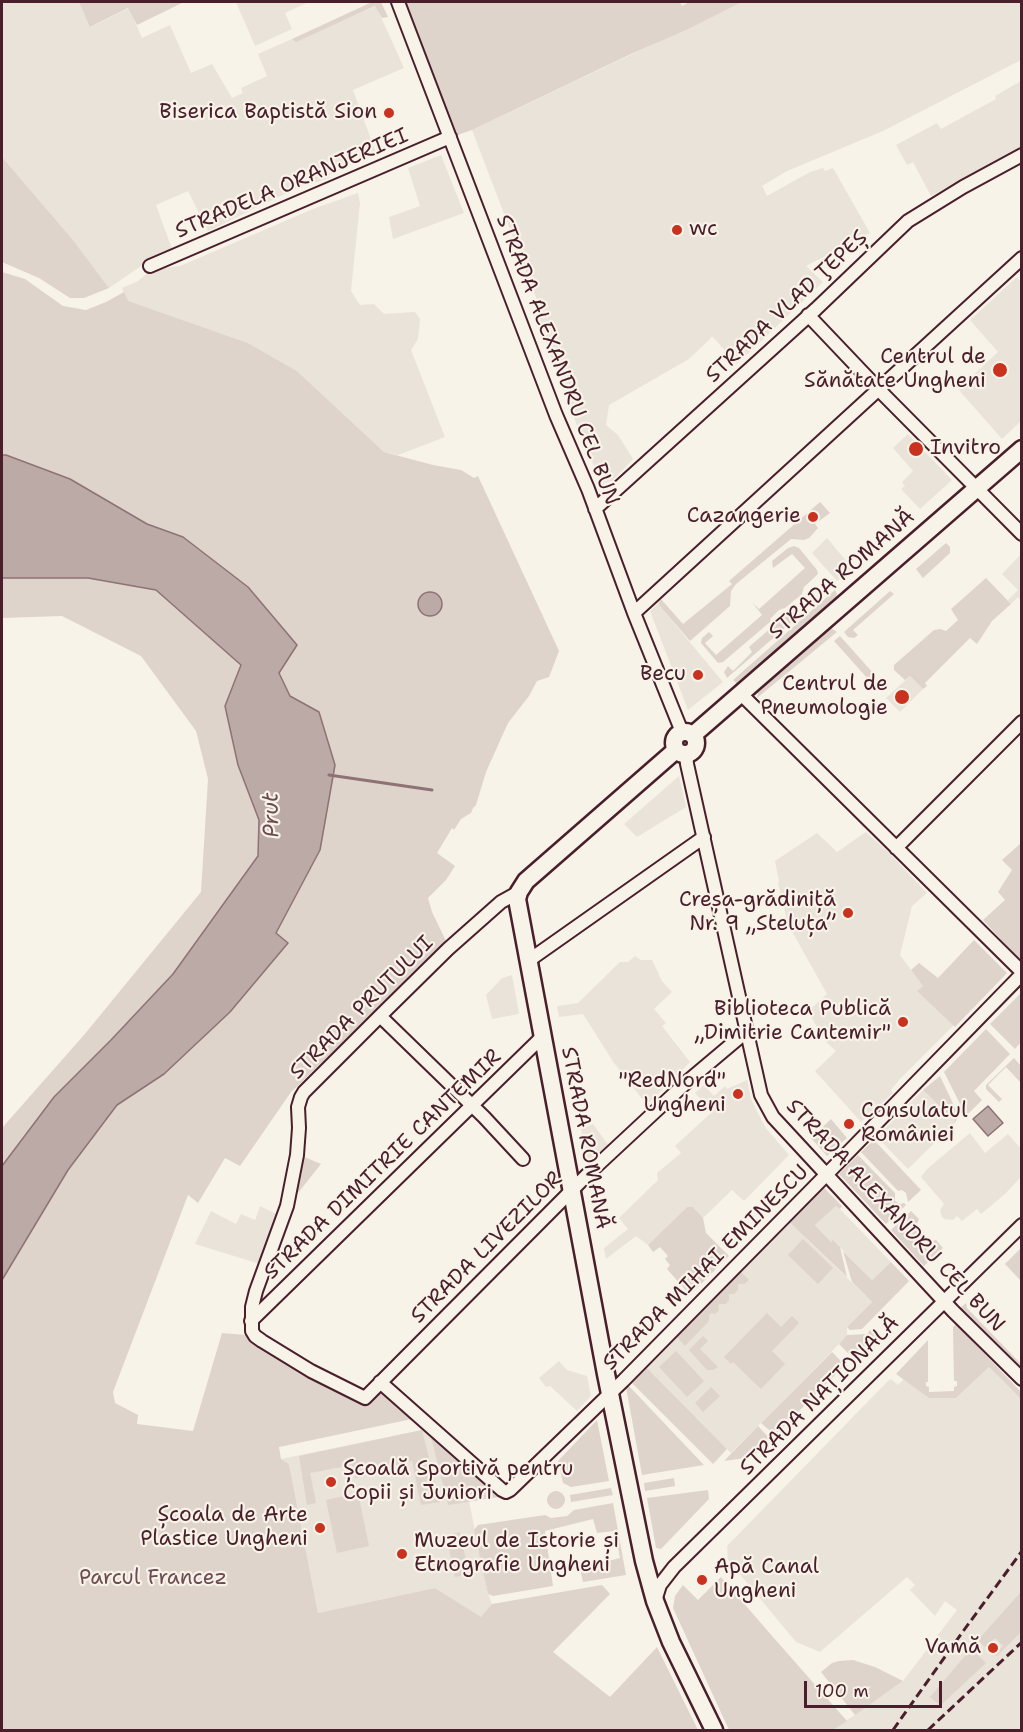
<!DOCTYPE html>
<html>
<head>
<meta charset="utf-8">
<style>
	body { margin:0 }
	#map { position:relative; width:1023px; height:1732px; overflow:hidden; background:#f7f3e8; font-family:"Shantell Sans",sans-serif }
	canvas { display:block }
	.frame { position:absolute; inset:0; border:3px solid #4a1f2b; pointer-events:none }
	.scale { position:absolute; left:804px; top:1681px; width:138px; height:27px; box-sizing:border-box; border:3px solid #4a1f2b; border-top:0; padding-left:8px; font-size:18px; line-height:21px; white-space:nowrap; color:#4a1f2b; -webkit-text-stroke:4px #f7f3e8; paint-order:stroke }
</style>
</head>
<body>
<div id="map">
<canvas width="1023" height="1732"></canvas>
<div class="frame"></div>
<div class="scale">100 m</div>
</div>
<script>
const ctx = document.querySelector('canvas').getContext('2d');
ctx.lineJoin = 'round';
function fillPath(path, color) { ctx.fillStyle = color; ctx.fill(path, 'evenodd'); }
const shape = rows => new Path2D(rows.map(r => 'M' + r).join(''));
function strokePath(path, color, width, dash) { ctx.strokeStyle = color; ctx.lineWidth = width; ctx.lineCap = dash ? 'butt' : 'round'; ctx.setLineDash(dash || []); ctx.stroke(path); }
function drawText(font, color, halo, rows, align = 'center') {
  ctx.font = font + ' "Shantell Sans",sans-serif'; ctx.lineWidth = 4.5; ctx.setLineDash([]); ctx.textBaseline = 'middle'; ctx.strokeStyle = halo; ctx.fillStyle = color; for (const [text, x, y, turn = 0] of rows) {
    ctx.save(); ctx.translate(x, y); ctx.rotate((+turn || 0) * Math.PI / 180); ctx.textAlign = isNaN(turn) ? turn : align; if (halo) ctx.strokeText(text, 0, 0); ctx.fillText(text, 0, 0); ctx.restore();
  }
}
fillPath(shape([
	[2,2,79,2,91,27,129,8,142,38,170,25,191,73,212,64,232,98,243,93,241,88,267,76,258,54,292,39,296,41,376,6,404,68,353,90,376,153,329,175,330,178,297,188,208,231,188,191,156,205,172,249,160,253,109,288,73,240,2,157],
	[236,2,309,2,285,13,292,29,255,46],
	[742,2,1021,2,1021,60,883,131,787,171,762,186,767,196,810,172,823,168,825,171,833,168,870,233,806,266,823,282,737,364,712,336,710,339,689,359,609,405,606,425,618,435,633,459,612,481,602,484,580,434,536,315,542,313,472,130],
	[1021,81,1021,148,931,196,913,162,907,165,896,145,937,123,941,129,996,99,995,96],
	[441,155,464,213,393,239,389,217,420,206,408,168],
	[358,193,360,203,351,291,360,305,374,304,384,314,415,312,420,319,418,339,411,350,445,437,398,455,384,452,297,371,248,343,127,301,122,288,138,281,151,270,180,266,313,209],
	[1017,277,1022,283,1021,421,1002,439,958,389,998,352,970,320],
	[908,434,952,480,920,509,901,489,905,486,902,482,913,471,893,448],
	[827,538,853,569,837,581,812,553],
	[1021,554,1021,601,1018,597,1011,604,1008,600,1018,590,1002,574],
	[658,604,723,682,688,710,650,611],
	[910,676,923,689,900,712,886,698],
	[679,776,686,807,637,837,624,824],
	[866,832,887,851,927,893,912,906,900,955,923,986,918,991,954,1025,899,1080,891,1090,893,1093,861,1122,815,1071,836,1051,827,1043,825,1037,819,1040,819,1031,807,1009,814,1006,827,994,788,924,778,883,779,882,775,861,817,833,837,852],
	[635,956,641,960,652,960,662,981,672,992,654,1009,666,1023,662,1026,690,1062,647,1105,614,1063,583,1014,559,1017,557,1006,578,1003,620,962,628,962],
	[512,975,519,1014,492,1019,486,995,502,978],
	[747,1080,751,1099,765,1127,789,1155,744,1201,732,1190,703,1218,693,1207,687,1207,648,1245,636,1236,606,1259,604,1248,628,1229,619,1218,658,1180,657,1173,681,1153,675,1146,712,1112,695,1093,704,1085,714,1096,725,1086,727,1089],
	[923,1090,956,1122,908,1169,877,1137],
	[593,1124,609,1146,588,1165,581,1129],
	[970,1133,985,1153,1008,1134,1021,1149,1021,1177,1005,1194,981,1214,977,1209,962,1221,957,1216,953,1220,945,1219,942,1217,940,1210,944,1204,921,1177,927,1169],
	[836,1205,891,1262,872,1280,834,1241,831,1242,815,1225],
	[260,1206,278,1215,260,1264,195,1244,211,1211,236,1224,241,1214,255,1220],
	[786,1219,872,1302,847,1327,847,1335,839,1344,731,1453,646,1367,673,1341,676,1337,674,1334],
	[559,1361,567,1370,587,1376,591,1396,577,1411,550,1386,546,1387,539,1378],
	[989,1367,1021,1399,1021,1730,833,1730,903,1681,957,1610,945,1601,935,1616,910,1590,915,1585,907,1577,820,1652,796,1642,728,1560,727,1546,888,1381,891,1379,898,1385,905,1378,929,1398,956,1398],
	[422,1430,430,1434,448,1504,469,1501,488,1594,492,1604,481,1618,435,1588,318,1613,289,1464,281,1459]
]), '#eae3da');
fillPath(shape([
	[79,2,184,2,137,25,128,8,90,27],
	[372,2,381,2,388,17,382,18,375,6,296,42,292,39],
	[402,2,680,2,682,6,689,2,742,2,686,30,631,54,472,130,455,136],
	[2,157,73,240,109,288,84,298,70,298,39,278,2,262],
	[2,272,25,279,63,306,86,310,106,302,124,292,128,301,248,343,297,371,384,452,433,465,461,470,474,478,478,476,559,651,549,677,537,681,529,696,508,723,486,772,476,805,473,808,471,813,461,819,454,830,452,828,437,853,455,866,446,880,428,898,432,912,447,943,291,1092,240,1166,225,1158,198,1203,188,1195,113,1392,115,1403,138,1415,137,1424,193,1431,222,1333,246,1335,305,1374,368,1406,381,1392,412,1419,279,1447,281,1459,289,1464,318,1613,435,1588,481,1617,492,1604,602,1585,610,1594,553,1652,610,1697,657,1647,698,1730,2,1730,2,1280,68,1170,117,1105,164,1074,288,943,276,933,320,850,319,712,290,696,279,672,183,537,147,524,70,479,6,455,2,455],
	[820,502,830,513,815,524,818,528,809,538,804,540,791,539,736,584,731,591,730,606,690,641,658,604,661,599,683,624,732,584,729,581],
	[946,543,950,547,950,553,923,578,916,569],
	[794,546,799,548,817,570,818,574,804,587,802,594,785,608,779,610,771,618,770,622,723,662,718,663,701,643,702,638,709,632,713,636,705,643,716,655,762,615,752,602,759,609,805,568,792,554,773,568,772,561,788,548],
	[5,577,88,578,156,590,241,665,225,706,238,765,259,820,258,856,173,974,111,1040,54,1097,2,1166,2,1128,84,1035,201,892,208,779,196,731,141,656,62,616,2,618,2,578],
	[986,578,1011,604,992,621,977,644,970,638,925,683,927,686,923,689,910,676,905,680,894,670,894,665,934,630,940,629,946,631,958,620,951,609],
	[835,590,837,594,835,598,737,684,733,680],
	[890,591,894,594,853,630,858,635,854,638,848,637,844,632],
	[794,608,800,615,727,678,724,672,728,666,733,671,752,652,749,647],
	[831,628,837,632,757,698,758,692],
	[840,636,874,674,868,679,834,641],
	[1021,843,1022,959,1020,960,983,920,1005,900,998,892,1012,870,1002,860],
	[974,940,1007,973,955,1027,917,991,923,986,911,970,919,963,938,978],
	[1021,993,1021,1042,1015,1049,990,1024],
	[986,1029,1010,1054,974,1091,982,1100,966,1116,944,1072],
	[1014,1058,1021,1066,1021,1083,1006,1067,988,1085,1002,1099,999,1102,986,1089,986,1085],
	[940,1076,958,1114,956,1122,923,1090],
	[831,1119,847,1138,827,1156,811,1138],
	[874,1140,921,1190,908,1202,906,1193,902,1190,898,1191,861,1152],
	[300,1155,321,1164,298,1193,295,1189],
	[858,1155,895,1193,895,1201,900,1204,904,1203,906,1205,886,1224,839,1174],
	[821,1185,842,1206,840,1209,836,1206,815,1225,831,1242,833,1240,840,1247,847,1277,786,1219],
	[687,1207,693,1207,703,1218,706,1233,729,1256,690,1295,667,1269,670,1265,665,1259,668,1256,660,1247,653,1252,648,1245],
	[911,1211,919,1219,916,1226,920,1236,928,1241,936,1240,943,1248,924,1266,891,1230],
	[803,1239,833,1268,818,1284,788,1255],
	[1021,1248,1021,1281,1005,1264],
	[843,1251,872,1280,891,1262,909,1281,862,1329,850,1330,847,1327,872,1302,852,1282],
	[738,1269,749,1280,744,1284,738,1284,738,1290,734,1294,729,1294,729,1300,726,1304,719,1304,718,1308,719,1310,715,1314,711,1313,709,1315,709,1321,685,1346,675,1335],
	[966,1303,967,1308,1021,1364,1021,1374,958,1310],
	[767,1313,781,1327,792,1316,799,1323,772,1351,785,1364,761,1389,733,1362,731,1364,724,1357],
	[956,1324,1021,1392,1021,1399,989,1367,956,1398,929,1398,896,1374,928,1340,928,1382,926,1382,926,1386,929,1387,929,1392,954,1391,954,1387,957,1386,957,1381,954,1381,953,1327],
	[870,1330,876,1335,858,1353,855,1350,850,1355,839,1344,847,1335,867,1334],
	[703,1336,708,1341,700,1349,718,1367,713,1370,707,1370,689,1350],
	[676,1351,704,1381,687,1397,659,1367],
	[832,1352,845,1365,775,1435,761,1423],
	[646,1367,727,1449,713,1464,631,1382],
	[628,1385,704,1465,642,1475,626,1387],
	[711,1387,720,1396,703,1412,695,1403],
	[596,1413,597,1416,517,1495,519,1491],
	[597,1420,609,1481,571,1487,563,1483,558,1461],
	[758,1426,770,1439,753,1457,724,1461],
	[422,1430,440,1502,421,1505,412,1461,396,1465,394,1466,394,1471,355,1478,352,1465,310,1473,316,1503,307,1505,299,1456],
	[430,1434,499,1497,448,1505],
	[674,1478,675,1486,645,1491,644,1483],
	[611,1488,613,1495,571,1502,570,1495],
	[708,1490,709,1499,661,1549,656,1548,647,1498],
	'547 1500a9 9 0 1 1 18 0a9 9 0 1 1-18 0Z',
	[358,1493,369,1546,337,1553,326,1500],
	[613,1503,626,1575,583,1582,580,1568,620,1558,615,1531,597,1533,593,1519,545,1531,553,1586,493,1596,488,1594,474,1530,478,1525,545,1515,551,1518,567,1516,574,1510],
	[460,1532,469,1574,455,1577,446,1535],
	[721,1577,773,1637,847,1721,833,1730,729,1730,673,1608,675,1596,683,1585,698,1600],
	[1021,1592,1021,1632,997,1656,995,1655,1003,1646,995,1638,985,1647,978,1640],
	[971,1649,986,1663,942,1704,937,1703,930,1697],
	[853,1660,875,1667,903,1681,855,1715,821,1672,832,1663,839,1661]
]), '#ded4cc');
const water = shape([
	[2,455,6,455,70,479,147,524,183,537,248,587,297,645,279,673,290,696,319,712,335,765,320,850,276,933,288,943,230,1012,164,1074,117,1105,68,1170,2,1280,2,1166,54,1097,111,1040,173,974,258,856,259,820,238,765,225,706,241,665,156,590,88,578,2,578,2,455],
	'418 604a12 12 0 1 1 24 0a12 12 0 1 1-24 0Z',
	[988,1106,1003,1123,988,1136,973,1119,988,1106]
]);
fillPath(water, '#bcaaa7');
strokePath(water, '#8e7275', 1.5);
strokePath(shape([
	[329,775,432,790]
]), '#8e7275', 3);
const minor = shape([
	[398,2,556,415,588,489,634,613,682,732],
	[150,266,450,137],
	[808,315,885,396,1022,534],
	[595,509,816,309,908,221,963,187,1022,155],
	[634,613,1022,258],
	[741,694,1022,972],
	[686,754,687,764,761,1095,773,1117,953,1311,1022,1379],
	[896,848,1022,722],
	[519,892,501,902,448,949,380,1016,304,1092,301,1097,298,1107,299,1128,297,1155,287,1206,256,1291,252,1307,252,1331,255,1336,262,1341,311,1371,365,1398,588,1174,689,1080,746,1032],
	[528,961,704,837],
	[380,1016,484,1117,523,1159],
	[251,1321,543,1036],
	[380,1382,502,1490,506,1492,510,1490,623,1381,826,1175,1022,974],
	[655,1601,660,1585,674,1567,1022,1225]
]);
const major = shape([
	'674 743a11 11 0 1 1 22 0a11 11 0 1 1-22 0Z',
	[693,735,1022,449],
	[676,750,526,881,519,892,517,899,606,1374,644,1561,655,1601,671,1642,714,1730]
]);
strokePath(minor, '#4a1f2b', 16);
strokePath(major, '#4a1f2b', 21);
strokePath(minor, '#f7f3e8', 12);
strokePath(major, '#f7f3e8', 16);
strokePath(shape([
	[893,1730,964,1630,1022,1551],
	[928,1730,1022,1642]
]), '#4a1f2b', 3, [9, 4.5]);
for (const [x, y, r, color] of [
	[389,113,6,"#c8321e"],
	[677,230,6,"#c8321e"],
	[1000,370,8,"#c8321e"],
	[916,449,8,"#c8321e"],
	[813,517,6,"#c8321e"],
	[698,675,6,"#c8321e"],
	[902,697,8,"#c8321e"],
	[848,913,6,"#c8321e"],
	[903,1022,6,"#c8321e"],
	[738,1094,6,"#c8321e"],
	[849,1124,6,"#c8321e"],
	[331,1482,6,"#c8321e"],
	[320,1528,6,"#c8321e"],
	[402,1554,6,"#c8321e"],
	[702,1580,6,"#c8321e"],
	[993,1648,6,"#c8321e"]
]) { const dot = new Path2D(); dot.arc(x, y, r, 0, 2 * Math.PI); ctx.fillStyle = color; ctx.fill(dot); strokePath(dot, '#f7f3e8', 2); }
drawText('21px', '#4a1f2b', '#f7f3e8', [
	["Biserica Baptistă Sion",377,113],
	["wc",689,230,"left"],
	["Centrul de",986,358],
	["Sănătate Ungheni",986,382],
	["Invitro",930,449,"left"],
	["Cazangerie",801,517],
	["Becu",686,675],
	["Centrul de",888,685],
	["Pneumologie",888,709],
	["Creșa-grădiniță",836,901],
	["Nr. 9 „Steluța”",836,925],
	["Biblioteca Publică",891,1010],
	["„Dimitrie Cantemir\"",891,1034],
	["\"RedNord\"",726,1082],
	["Ungheni",726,1106],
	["Consulatul",861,1112,"left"],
	["României",861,1136,"left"],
	["Școală Sportivă pentru",343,1470,"left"],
	["Copii și Juniori",343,1494,"left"],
	["Școala de Arte",308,1516],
	["Plastice Ungheni",308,1540],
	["Muzeul de Istorie și",414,1542,"left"],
	["Etnografie Ungheni",414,1566,"left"],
	["Apă Canal",714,1568,"left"],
	["Ungheni",714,1592,"left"],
	["Vamă",981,1648]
], 'right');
drawText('21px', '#4a1f2b', '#f7f3e8', [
	["STRADELA ORANJERIEI",292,184,-23],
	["STRADA VLAD ŢEPEȘ",787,307,-43],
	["STRADA ALEXANDRU CEL BUN",557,360,69],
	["STRADA ROMANĂ",842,575,-41],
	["STRADA PRUTULUI",362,1008,-45],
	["STRADA ROMANĂ",585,1138,79],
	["STRADA DIMITRIE CANTEMIR",383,1165,-44],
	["STRADA ALEXANDRU CEL BUN",895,1216,47],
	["STRADA LIVEZILOR",487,1248,-45],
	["STRADA MIHAI EMINESCU",706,1268,-45],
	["STRADA NAȚIONALĂ",820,1396,-45]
]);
drawText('21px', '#6f4c53', '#f7f3e8', [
	["Parcul Francez",153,1579]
]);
drawText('italic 22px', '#6c4950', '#f7f3e8', [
	["Prut",272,815,-91]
]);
</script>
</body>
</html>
